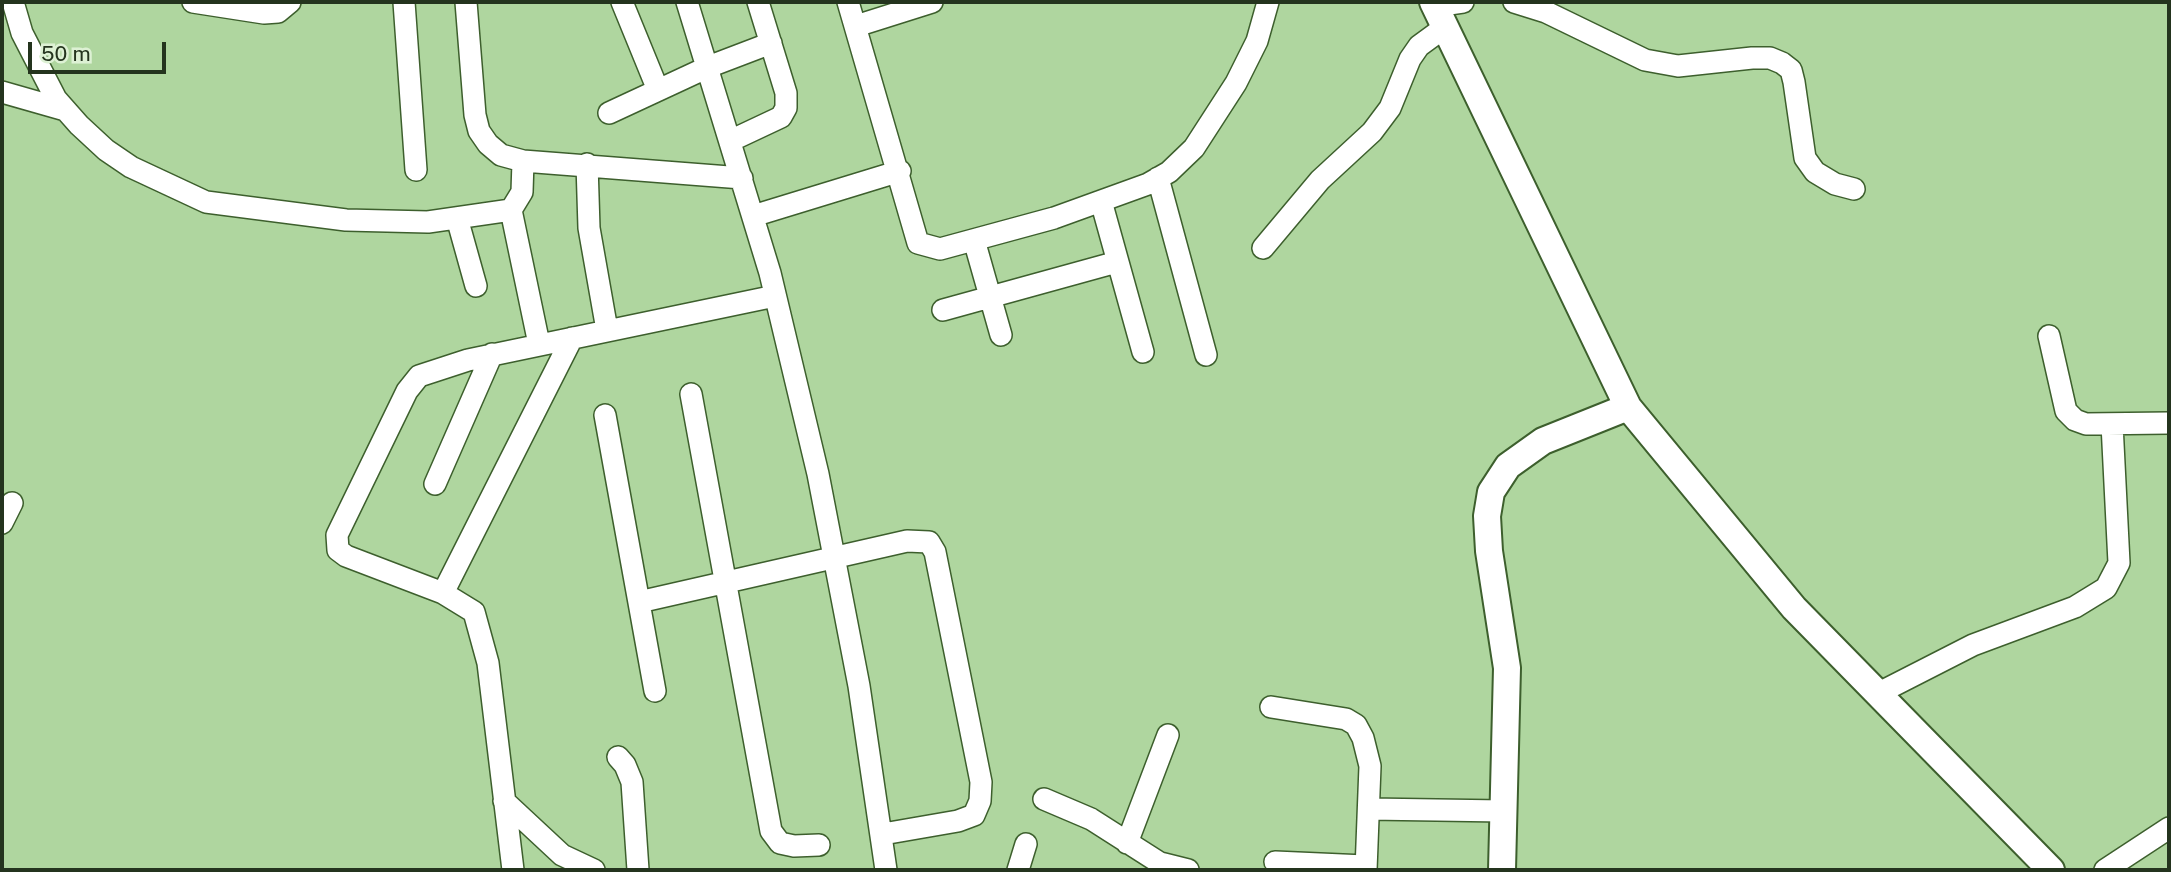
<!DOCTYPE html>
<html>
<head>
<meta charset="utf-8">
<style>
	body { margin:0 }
	#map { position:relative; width:2171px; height:872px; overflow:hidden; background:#afd69f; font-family:"Public Sans",sans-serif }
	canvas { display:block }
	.frame { position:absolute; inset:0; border:4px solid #24341e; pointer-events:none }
	.scale { position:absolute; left:28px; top:42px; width:138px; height:32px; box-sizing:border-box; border:4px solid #24341e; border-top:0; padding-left:9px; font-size:21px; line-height:24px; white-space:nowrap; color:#24341e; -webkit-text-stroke:5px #ddf1d4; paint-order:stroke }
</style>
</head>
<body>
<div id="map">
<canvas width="2171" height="872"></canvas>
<div class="frame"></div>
<div class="scale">50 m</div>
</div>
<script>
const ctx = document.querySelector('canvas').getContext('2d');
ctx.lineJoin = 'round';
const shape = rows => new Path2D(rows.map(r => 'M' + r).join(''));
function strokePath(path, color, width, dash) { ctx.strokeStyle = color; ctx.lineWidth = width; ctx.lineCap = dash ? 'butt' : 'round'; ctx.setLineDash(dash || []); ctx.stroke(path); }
const minor = shape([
	[13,2,22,33,56,99,79,125,106,150,131,167,206,202,346,220,428,222,511,210,522,192,523,161],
	[193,2,264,13,278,12,290,2],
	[404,2,416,170],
	[466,2,475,115,479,131,488,144,501,155,523,161,742,178],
	[622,2,658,90],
	[687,2,770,273,818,474,859,686,886,870],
	[848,2,918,243,940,249,1054,218,1148,184,1169,172,1194,148,1236,83,1257,41,1268,2],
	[1514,2,1546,12,1645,60,1678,66,1752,58,1770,58,1782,63,1791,70,1794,82,1805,158,1815,172,1835,184,1854,189],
	[1435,6,1463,2],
	[856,26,932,2],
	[2,92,65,110],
	[609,113,708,67,771,43],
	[730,141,781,117,786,108,786,93,758,2],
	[587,164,589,228,607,330],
	[1158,178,1206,355],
	[1101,201,1143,352],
	[511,210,539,344],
	[753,216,900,171],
	[457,218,476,286],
	[974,240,1001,335],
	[1263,248,1320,180,1372,132,1390,108,1410,59,1419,46,1445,27],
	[943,310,1117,262],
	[2049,336,2066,411,2075,420,2086,424,2169,423],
	[691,394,771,831,780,843,794,846,819,845],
	[605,415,655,691],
	[435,484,492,354],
	[2,523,12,503],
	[443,593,572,338],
	[639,602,907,541,929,542,935,552,981,782,980,801,974,815,958,821,883,834],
	[1877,694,1973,645,2075,607,2106,588,2119,563,2112,424],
	[1271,707,1346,719,1356,725,1363,738,1370,766,1366,870],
	[618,757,625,765,632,782,638,870],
	[1044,799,1091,819,1160,863,1188,870],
	[504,801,562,855,594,870],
	[1369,809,1504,811],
	[1127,843,1168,735],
	[1275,862,1365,866],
	[513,870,488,663,474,612,443,593,346,556,338,550,337,535,407,391,419,376,468,360,775,296],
	[1018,870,1026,844],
	[2105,870,2169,828]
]);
const tertiary = shape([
	[1433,2,1628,407,1794,608,2051,870],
	[1502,870,1507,668,1489,551,1487,516,1491,492,1508,466,1543,441,1628,407]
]);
strokePath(minor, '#3d5f2d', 24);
strokePath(tertiary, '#3d5f2d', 30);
strokePath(minor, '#fff', 21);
strokePath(tertiary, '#fff', 26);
</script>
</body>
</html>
